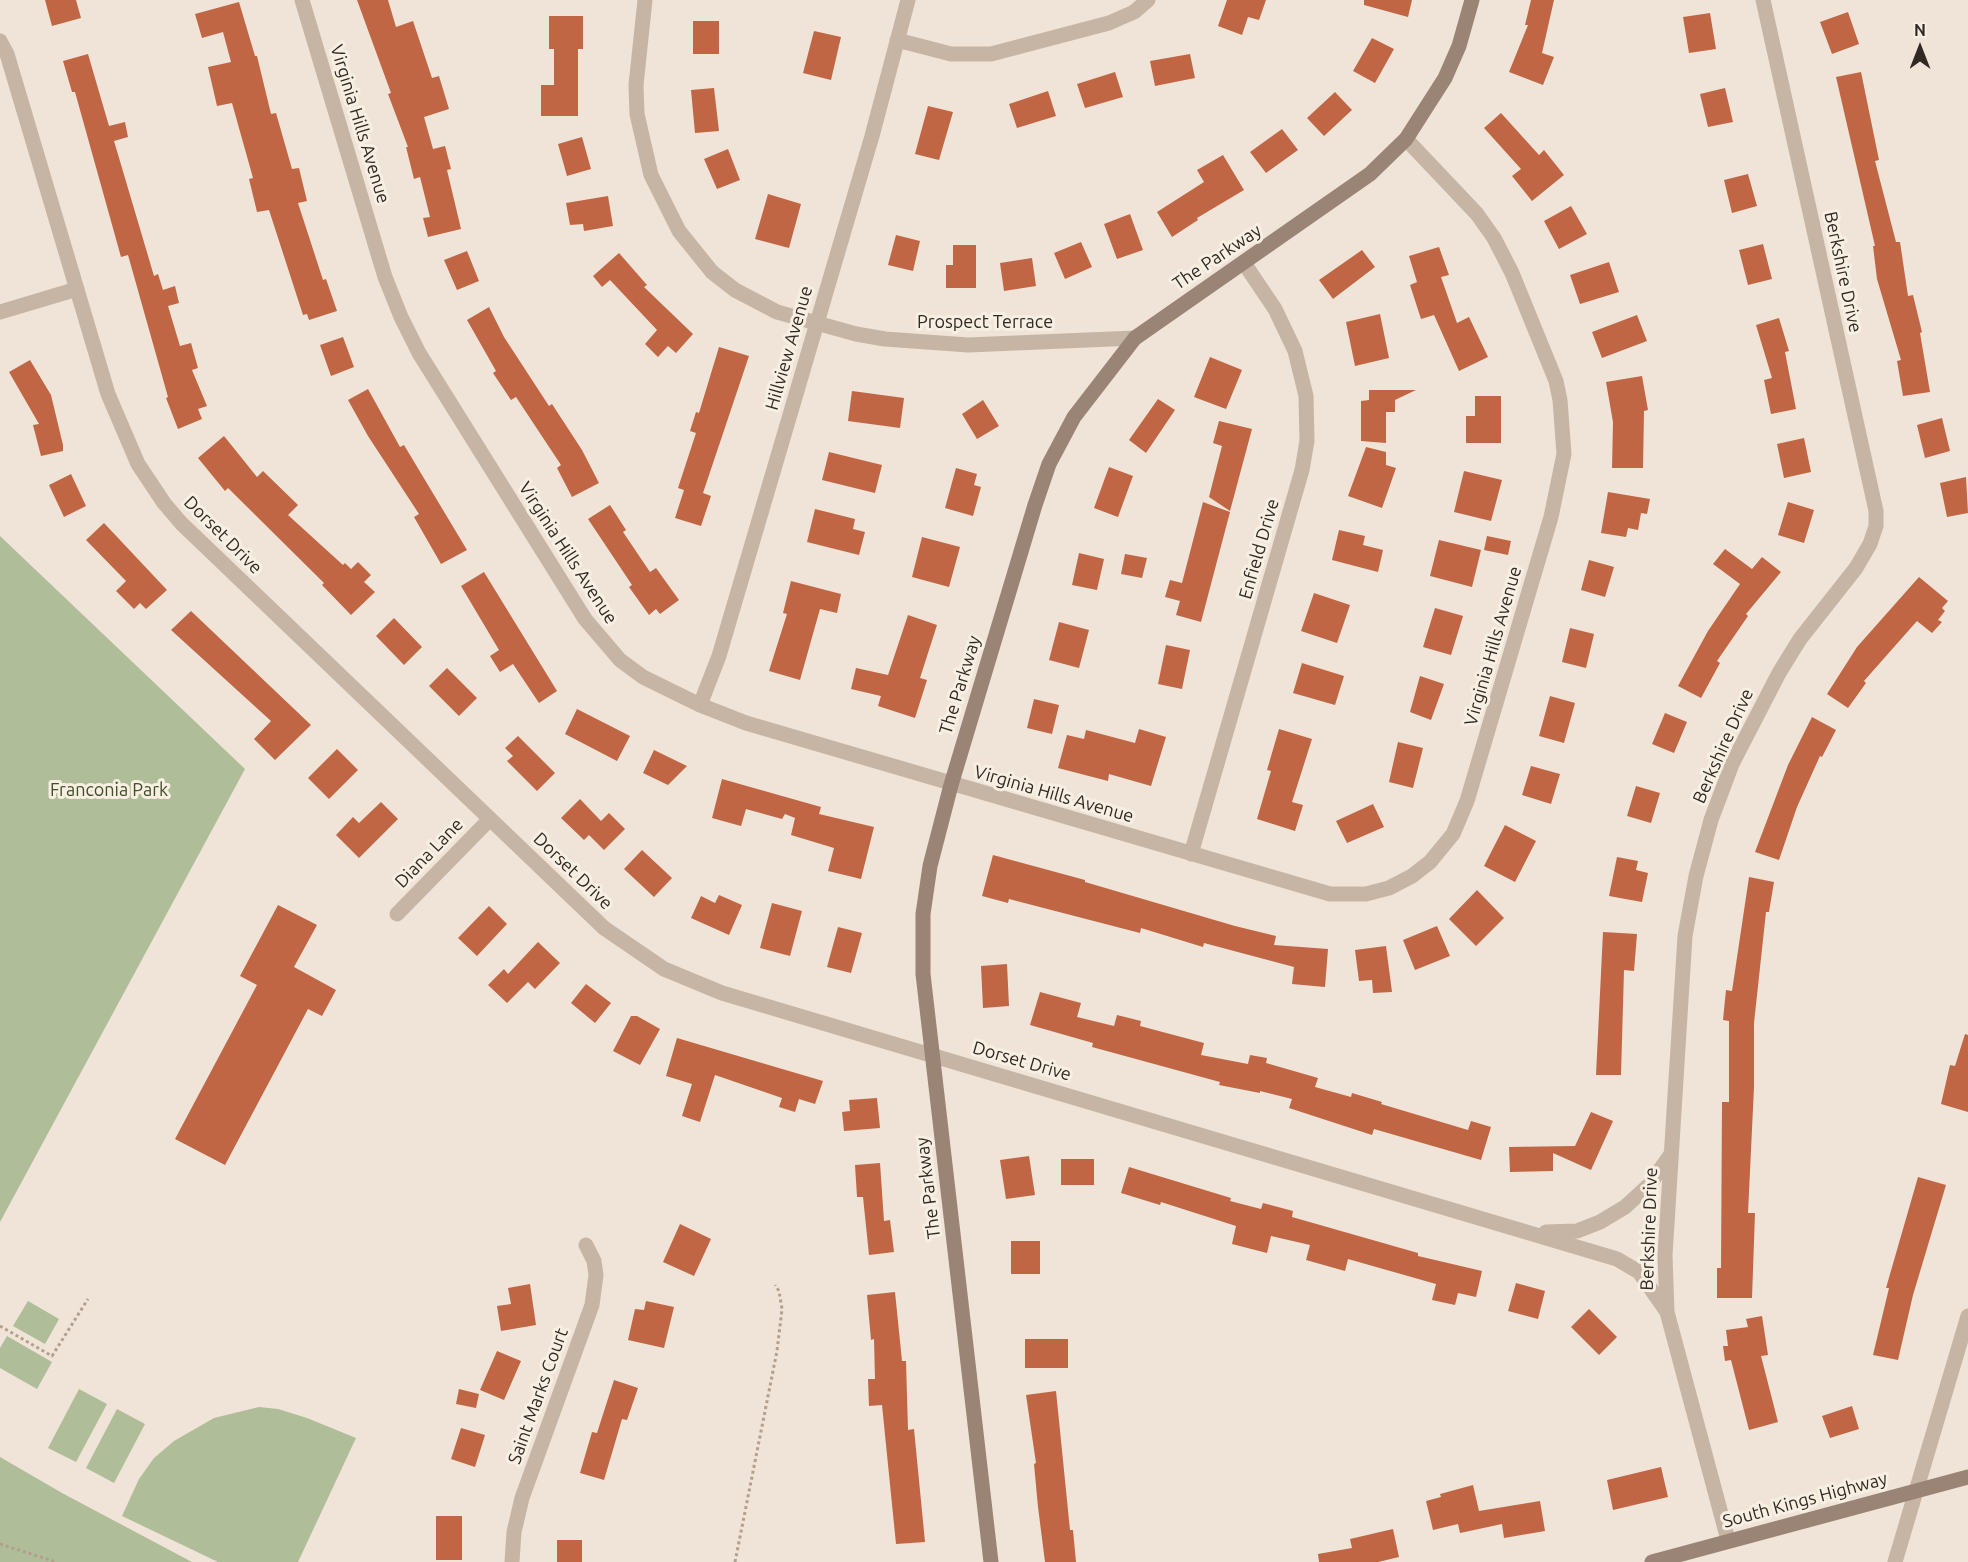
<!DOCTYPE html>
<html>
<head>
<meta charset="utf-8">
<style>
	body { margin:0 }
	#map { position:relative; width:1968px; height:1562px; overflow:hidden; background:#efe4d7; font-family:Ubuntu,sans-serif }
	canvas { display:block }
	.north { position:absolute; left:1890px; top:18px; width:60px; height:60px; -webkit-text-stroke:4px #f7efe2; paint-order:stroke; rotate:0deg; font-size:16px; font-weight:700; line-height:24px; text-align:center; color:#322925 }
	.north::after { content:''; display:block; margin:auto; width:21px; height:27px; background:#322925; clip-path:polygon(50% 0,100% 100%,50% 72%,0 100%) }
</style>
</head>
<body>
<div id="map">
<canvas width="1968" height="1562"></canvas>
<div class="north">N</div>
</div>
<script>
const ctx = document.querySelector('canvas').getContext('2d');
ctx.lineJoin = 'round';
function fillPath(path, color) { ctx.fillStyle = color; ctx.fill(path, 'evenodd'); }
const shape = rows => new Path2D(rows.map(r => 'M' + r).join(''));
function strokePath(path, color, width, dash) { ctx.strokeStyle = color; ctx.lineWidth = width; ctx.lineCap = dash ? 'butt' : 'round'; ctx.setLineDash(dash || []); ctx.stroke(path); }
function drawText(font, color, halo, rows, align = 'center') {
  ctx.font = font + ' Ubuntu,sans-serif'; ctx.lineWidth = 6; ctx.setLineDash([]); ctx.textBaseline = 'middle'; ctx.strokeStyle = halo; ctx.fillStyle = color; for (const [text, x, y, turn = 0] of rows) {
    ctx.save(); ctx.translate(x, y); ctx.rotate((+turn || 0) * Math.PI / 180); ctx.textAlign = isNaN(turn) ? turn : align; if (halo) ctx.strokeText(text, 0, 0); ctx.fillText(text, 0, 0); ctx.restore();
  }
}
fillPath(shape([
	[0,536,245,769,0,1222],
	[28,1301,59,1319,45,1344,13,1326],
	[7,1336,52,1362,37,1389,0,1368,0,1348],
	[79,1389,107,1404,76,1462,48,1448],
	[259,1407,278,1409,307,1418,356,1438,298,1562,218,1562,122,1516,139,1479,154,1458,174,1441,214,1418],
	[117,1409,145,1424,114,1483,86,1468],
	[0,1457,62,1493,192,1562,0,1562]
]), '#afbd98');
fillPath(shape([
	[45,0,76,0,81,18,52,26],
	[357,0,388,0,396,27,413,21,432,78,439,76,449,109,424,117,433,149,445,146,451,169,447,170,461,229,428,237,423,218,430,217,420,177,414,179,406,147,408,147,388,94,391,93],
	[1227,0,1266,0,1259,20,1248,17,1242,35,1218,26],
	[1364,0,1412,0,1408,17,1364,5],
	[1531,0,1554,0,1542,53,1554,57,1543,85,1509,72,1528,25,1525,25],
	[239,2,255,56,257,56,271,114,276,113,292,169,299,168,307,201,298,203,323,280,326,279,337,311,309,320,307,314,303,315,269,210,257,212,249,179,253,178,232,103,217,106,208,67,231,62,223,32,202,38,195,14],
	[1848,12,1859,44,1832,54,1820,22],
	[1710,13,1716,49,1689,53,1683,17],
	[549,16,583,16,583,49,578,49,578,116,541,116,541,85,554,85,554,49,549,49],
	[693,21,719,21,719,54,693,54],
	[814,31,841,37,831,80,803,73],
	[1372,38,1394,49,1375,83,1353,71],
	[88,54,109,126,125,122,128,137,114,141,154,276,158,274,163,290,175,286,179,303,168,306,180,346,191,343,198,368,192,370,207,406,198,409,202,419,178,429,166,398,168,397,128,255,121,257,75,92,72,92,63,61],
	[1190,54,1195,78,1155,86,1150,61],
	[1115,72,1123,97,1085,108,1077,84],
	[1861,72,1879,160,1875,161,1896,242,1900,242,1908,296,1913,295,1922,332,1920,333,1930,392,1903,396,1897,361,1901,360,1877,279,1873,246,1875,246,1836,77],
	[714,88,719,131,695,133,691,90],
	[1725,88,1733,122,1708,127,1700,94],
	[1048,91,1056,116,1017,128,1009,104],
	[1335,92,1352,110,1324,136,1307,118],
	[928,106,953,112,939,160,915,154],
	[1501,113,1539,155,1544,150,1564,175,1532,201,1512,176,1521,169,1484,128],
	[1282,129,1298,150,1266,173,1250,152],
	[582,137,591,169,567,176,558,144],
	[728,149,740,180,717,189,704,159],
	[1223,155,1244,190,1197,218,1198,220,1172,237,1157,212,1204,182,1197,170],
	[1748,174,1757,206,1732,213,1724,180],
	[768,194,801,204,789,248,755,239],
	[608,196,613,226,584,231,583,224,570,225,566,203],
	[1571,206,1587,234,1559,249,1544,221],
	[1130,214,1143,250,1117,259,1104,224],
	[896,235,920,241,913,271,888,265],
	[1081,242,1092,267,1065,279,1054,253],
	[1763,244,1772,279,1748,285,1739,250],
	[953,245,976,245,976,288,946,288,946,265,953,265],
	[1439,247,1449,275,1441,277,1457,323,1469,317,1488,357,1459,371,1434,315,1421,319,1410,285,1417,282,1409,256],
	[1362,250,1375,267,1333,299,1319,280],
	[467,251,479,281,457,290,444,260],
	[619,253,647,285,644,287,693,334,676,353,668,346,658,357,645,344,657,330,610,280,602,287,593,276],
	[1032,258,1036,286,1004,291,1000,263],
	[1609,262,1619,292,1580,304,1570,275],
	[489,307,504,337,549,406,552,404,582,450,599,483,572,497,557,468,561,465,516,397,511,400,493,373,496,371,467,320],
	[1380,314,1389,358,1355,366,1346,322],
	[1637,315,1647,341,1602,358,1592,332],
	[1779,318,1789,351,1785,352,1796,409,1771,414,1764,380,1772,378,1756,325],
	[343,337,354,367,331,376,320,345],
	[719,347,749,356,703,493,711,496,701,526,675,518,684,490,678,488,696,433,690,431,696,412,699,413],
	[1210,357,1242,370,1226,409,1194,397],
	[30,360,51,395,63,445,63,451,41,456,33,425,39,424,9,372],
	[1642,376,1648,410,1644,411,1643,468,1612,468,1613,422,1606,382],
	[368,389,400,447,404,445,467,550,441,564,414,517,419,514,368,436,348,400],
	[1369,390,1416,390,1395,400,1395,412,1386,412,1386,443,1361,441,1361,401,1369,400],
	[852,391,904,398,900,428,848,421],
	[1475,396,1501,396,1501,443,1466,443,1466,416,1475,416],
	[1158,399,1175,410,1146,453,1129,440],
	[983,400,999,426,977,439,962,414],
	[1942,418,1950,451,1925,458,1917,425],
	[1219,421,1252,429,1230,511,1209,497,1222,446,1213,443],
	[224,436,257,477,263,471,298,505,288,515,343,565,345,563,351,569,358,562,371,575,364,582,375,592,351,615,322,585,324,583,228,488,225,491,198,458],
	[1804,438,1811,472,1784,478,1777,444],
	[1366,447,1386,452,1386,465,1396,468,1382,508,1348,496],
	[829,452,882,465,875,493,822,480],
	[1109,467,1133,476,1118,517,1094,508],
	[956,468,977,474,974,485,981,487,973,516,945,508],
	[1464,471,1502,480,1491,521,1454,512],
	[71,474,86,506,64,517,49,485],
	[1966,477,1968,513,1947,517,1940,483],
	[1608,492,1650,499,1647,514,1641,513,1638,530,1628,528,1626,537,1601,533],
	[1203,502,1230,512,1201,622,1176,615,1180,601,1165,597,1170,580,1182,583],
	[1788,502,1814,510,1804,543,1778,535],
	[610,505,626,530,623,532,650,572,656,568,679,600,660,614,656,609,649,615,629,587,632,585,588,519],
	[815,509,855,519,853,529,865,532,859,555,807,542],
	[104,523,167,590,146,609,140,603,134,609,116,591,126,581,86,540],
	[1339,530,1365,536,1363,545,1383,550,1378,572,1332,560],
	[1487,536,1511,541,1508,555,1484,550],
	[922,537,960,547,949,587,912,577],
	[1439,540,1481,550,1472,587,1430,576],
	[1725,549,1752,569,1762,557,1781,572,1746,614,1748,616,1717,661,1720,663,1701,698,1678,686,1708,631,1740,584,1713,564],
	[1079,553,1104,559,1097,590,1072,585],
	[1125,554,1147,558,1142,578,1121,574],
	[1589,560,1614,567,1605,597,1581,590],
	[484,572,557,691,539,703,513,664,500,672,490,656,499,650,461,586],
	[1919,577,1948,601,1942,608,1945,611,1938,620,1942,622,1932,633,1917,621,1864,681,1866,683,1848,708,1827,694,1857,647],
	[791,581,841,594,837,613,820,609,800,680,769,671,787,614,783,613],
	[1314,593,1350,605,1337,643,1301,631],
	[1435,608,1463,616,1451,655,1423,647],
	[191,611,311,725,275,760,254,739,271,721,171,630],
	[908,615,937,625,920,678,927,680,915,718,878,706,881,696,851,689,856,668,888,675],
	[394,618,422,647,404,665,376,636],
	[1059,622,1089,630,1079,668,1049,660],
	[1570,628,1594,634,1586,668,1562,662],
	[1166,645,1190,650,1182,689,1158,684],
	[1302,663,1344,676,1335,705,1293,693],
	[447,668,477,698,459,716,429,686],
	[1420,676,1444,684,1431,720,1410,712],
	[1550,696,1575,703,1564,743,1539,736],
	[1034,699,1059,705,1052,734,1027,728],
	[577,709,630,736,617,761,565,734],
	[1665,713,1687,722,1674,753,1652,744],
	[1812,717,1836,730,1822,757,1820,756,1797,807,1779,860,1755,852,1788,765],
	[1139,729,1166,737,1151,786,1109,774,1108,781,1058,768,1067,735,1084,739,1086,730,1135,743],
	[1279,729,1312,739,1292,802,1303,805,1295,831,1257,819,1271,771,1267,770],
	[518,736,555,773,537,791,507,761,513,756,505,748],
	[1398,742,1423,748,1413,788,1389,782],
	[337,749,358,770,329,799,308,778],
	[654,750,687,766,668,785,643,773],
	[1531,766,1560,774,1551,804,1522,795],
	[722,779,821,807,819,814,874,827,861,879,828,871,834,848,791,835,795,818,785,814,782,819,746,809,741,826,712,818],
	[1636,786,1660,793,1651,823,1627,816],
	[580,799,601,821,609,813,625,829,604,850,589,835,584,840,561,818],
	[381,802,398,819,359,858,336,835,353,817,359,823],
	[1373,804,1384,827,1347,843,1336,821],
	[1505,825,1536,841,1515,882,1484,866],
	[642,850,672,878,654,897,624,869],
	[993,855,1085,880,1085,882,1235,926,1276,936,1274,945,1328,949,1325,987,1292,984,1294,967,1204,943,1203,947,1141,928,1140,933,1009,899,1008,903,982,896],
	[1617,857,1638,861,1636,870,1648,873,1642,902,1609,896],
	[1749,877,1774,882,1769,912,1766,912,1754,1023,1754,1087,1748,1213,1755,1213,1752,1298,1717,1298,1717,1268,1721,1268,1722,1102,1729,1102,1729,1021,1723,1020,1726,990,1732,991],
	[1477,890,1504,918,1476,946,1449,919],
	[719,895,742,905,729,935,691,918,701,896,715,903],
	[772,903,802,911,790,956,760,948],
	[278,905,317,925,294,967,336,990,322,1016,308,1009,225,1165,175,1139,257,985,240,976],
	[489,906,507,924,477,956,458,938],
	[1437,926,1450,956,1415,970,1403,940],
	[838,927,862,933,851,973,827,967],
	[1603,932,1637,934,1634,971,1624,970,1621,1075,1596,1075],
	[538,942,560,963,535,989,528,982,507,1003,488,985,504,969,508,974],
	[1386,946,1392,992,1373,993,1372,980,1359,981,1355,950],
	[1007,964,1009,1006,983,1008,981,966],
	[586,984,611,1003,595,1023,571,1003],
	[1040,992,1081,1003,1077,1017,1114,1026,1117,1015,1141,1021,1140,1026,1204,1043,1201,1055,1248,1064,1250,1055,1267,1058,1266,1063,1318,1078,1315,1087,1351,1097,1352,1093,1382,1102,1381,1104,1468,1130,1471,1121,1491,1127,1481,1160,1374,1129,1372,1135,1289,1108,1292,1099,1260,1091,1260,1093,1219,1085,1220,1082,1092,1047,1093,1043,1030,1025],
	[631,1016,637,1016,660,1029,640,1065,613,1051],
	[1965,1034,1968,1035,1968,1112,1941,1104,1950,1065,1955,1066],
	[677,1038,823,1081,815,1104,799,1099,795,1112,779,1107,782,1098,715,1075,700,1122,682,1116,692,1084,666,1076],
	[877,1098,880,1128,844,1131,842,1112,850,1111,849,1100],
	[1591,1112,1613,1121,1591,1170,1553,1153,1553,1171,1510,1172,1509,1147,1575,1146],
	[1029,1156,1035,1195,1006,1199,1000,1160],
	[1061,1159,1094,1159,1094,1185,1061,1185],
	[880,1163,884,1221,890,1220,894,1252,869,1255,863,1197,857,1197,855,1165],
	[1129,1167,1231,1198,1230,1201,1261,1209,1263,1203,1293,1211,1292,1217,1418,1253,1418,1256,1482,1271,1476,1297,1458,1293,1455,1305,1432,1300,1436,1284,1348,1259,1345,1271,1306,1260,1310,1245,1271,1236,1267,1253,1232,1244,1236,1226,1161,1202,1160,1205,1121,1193],
	[1918,1177,1946,1185,1913,1295,1898,1360,1873,1355,1889,1288,1886,1288],
	[680,1224,711,1239,694,1276,663,1262],
	[1011,1241,1040,1241,1040,1274,1011,1274],
	[1516,1283,1545,1291,1538,1319,1508,1311],
	[530,1284,536,1325,501,1331,497,1306,511,1304,508,1288],
	[895,1292,902,1361,906,1361,908,1430,914,1429,925,1542,896,1544,882,1405,869,1406,868,1379,875,1379,874,1339,871,1340,867,1295],
	[646,1301,674,1307,664,1348,628,1340,635,1309,644,1310],
	[1589,1309,1617,1337,1599,1355,1571,1327],
	[1762,1316,1768,1355,1761,1356,1778,1422,1749,1430,1731,1360,1725,1361,1723,1346,1728,1346,1726,1330,1748,1327,1746,1319],
	[1025,1339,1068,1339,1068,1368,1025,1368],
	[497,1351,521,1361,504,1400,480,1390],
	[614,1380,638,1388,627,1420,622,1419,604,1480,580,1473,592,1432,597,1433],
	[459,1389,479,1394,476,1408,456,1404],
	[1056,1391,1070,1530,1073,1530,1076,1562,1045,1562,1038,1507,1034,1464,1036,1463,1026,1395],
	[1852,1406,1859,1429,1830,1438,1822,1416],
	[461,1428,485,1435,475,1467,451,1459],
	[1661,1467,1668,1497,1613,1510,1607,1480],
	[1473,1485,1479,1511,1540,1501,1545,1531,1504,1538,1502,1524,1460,1533,1458,1524,1433,1530,1426,1501,1441,1497,1440,1494],
	[436,1516,462,1516,462,1560,436,1560],
	[1393,1529,1399,1557,1378,1562,1319,1562,1318,1554,1352,1548,1350,1539],
	[557,1540,582,1540,582,1562,557,1562]
]), '#c06644');
strokePath(shape([
	[0,1326,52,1356,88,1299],
	[0,1544,56,1562],
	[735,1562,777,1351,782,1309,779,1291,775,1285]
]), '#b29f8e', 3, [3, 3]);
strokePath(shape([
	[302,0,385,277,401,317,419,353,585,619,620,660,643,677,700,705,746,723,1330,894,1366,894,1389,888,1412,876,1430,862,1453,834,1467,801,1551,517,1564,454,1560,400,1556,381,1512,273,1494,238,1477,214,1406,139],
	[645,0,636,85,637,114,651,175,679,231,712,272,735,290,777,312,856,334,885,339,968,345,1135,338],
	[897,40,951,54,991,54,1109,23,1134,12,1148,0],
	[0,41,7,54,108,394,138,464,164,503,181,523,604,928,664,969,722,993,1617,1259,1639,1272,1667,1312],
	[0,312,77,289],
	[700,705,719,656,872,136,908,0],
	[1191,854,1302,470,1307,441,1306,396,1295,351,1275,309,1244,263],
	[397,914,490,819],
	[1546,1232,1577,1231,1600,1222,1625,1207,1650,1184,1671,1154],
	[1728,1540,1667,1312,1665,1255,1685,936,1696,876,1711,820,1732,764,1779,673,1800,639,1856,568,1870,544,1876,526,1876,511,1763,0],
	[512,1562,514,1532,522,1498,592,1305,596,1275,594,1261,586,1245],
	[1895,1562,1968,1316]
]), '#c6b5a4', 15);
strokePath(shape([
	[991,1562,923,974,923,914,930,866,951,785,1035,505,1049,464,1074,417,1135,338,1370,174,1406,139,1445,78,1459,46,1472,0],
	[1652,1562,1968,1477]
]), '#998475', 15);
drawText('18px', '#322925', '#f7efe2', [
	["Virginia Hills Avenue",360,124,73],
	["The Parkway",1217,257,-34],
	["Berkshire Drive",1843,272,78],
	["Prospect Terrace",985,322],
	["Hillview Avenue",789,348,-74],
	["Dorset Drive",223,535,45],
	["Enfield Drive",1259,549,-74],
	["Virginia Hills Avenue",568,553,57],
	["Virginia Hills Avenue",1493,646,-74],
	["The Parkway",960,685,-73],
	["Berkshire Drive",1723,746,-66],
	["Virginia Hills Avenue",1054,794,16],
	["Diana Lane",429,853,-46],
	["Dorset Drive",573,871,44],
	["Dorset Drive",1022,1061,16],
	["The Parkway",928,1188,-97],
	["Berkshire Drive",1649,1229,-88],
	["Saint Marks Court",538,1396,-70],
	["South Kings Highway",1805,1500,-15]
]);
drawText('18px', '#404f2a', '#f7efe2', [
	["Franconia Park",109,790]
]);
</script>
</body>
</html>
